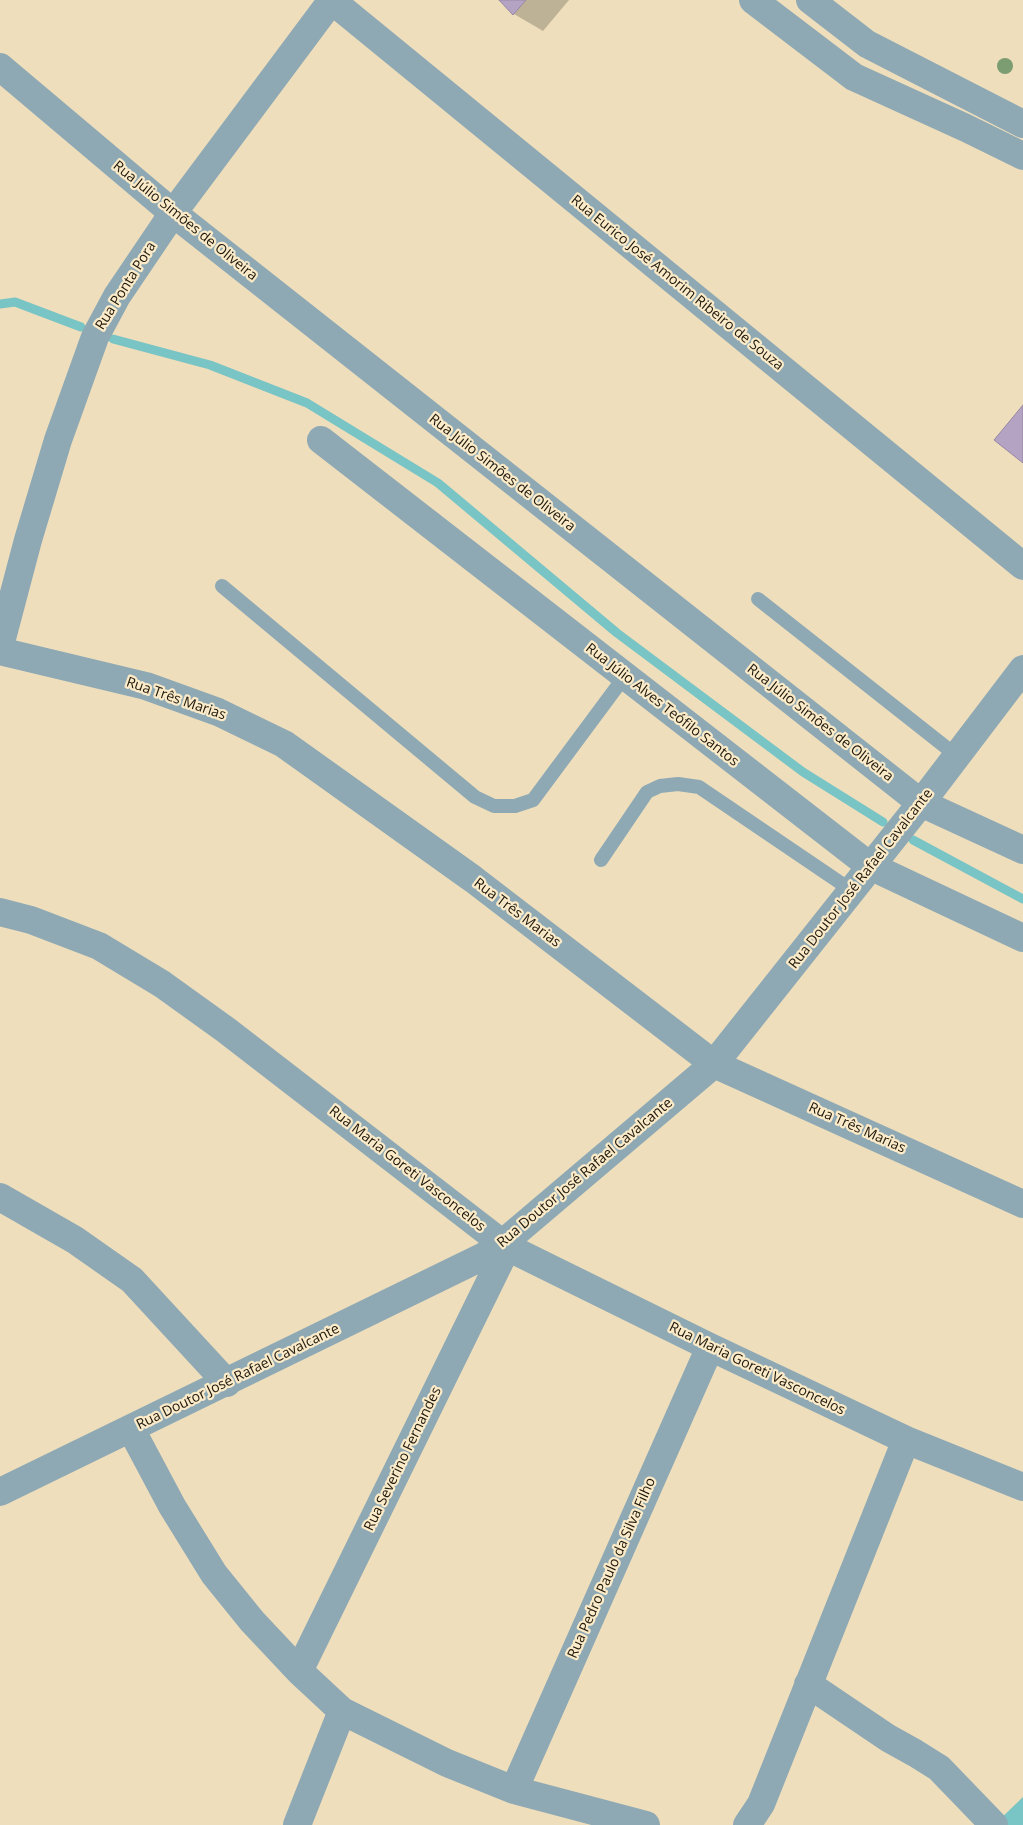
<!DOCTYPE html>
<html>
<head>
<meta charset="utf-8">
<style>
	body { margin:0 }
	canvas { display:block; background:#eedebc }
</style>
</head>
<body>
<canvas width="1023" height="1825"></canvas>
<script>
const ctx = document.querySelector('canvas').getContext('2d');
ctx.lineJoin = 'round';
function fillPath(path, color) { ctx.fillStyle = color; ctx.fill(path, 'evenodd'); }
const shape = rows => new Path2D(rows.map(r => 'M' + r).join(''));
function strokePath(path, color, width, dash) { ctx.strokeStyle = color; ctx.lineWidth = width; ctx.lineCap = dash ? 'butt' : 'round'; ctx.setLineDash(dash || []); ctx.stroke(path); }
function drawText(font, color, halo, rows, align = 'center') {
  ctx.font = font + ' "Open Sans",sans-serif'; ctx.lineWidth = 4.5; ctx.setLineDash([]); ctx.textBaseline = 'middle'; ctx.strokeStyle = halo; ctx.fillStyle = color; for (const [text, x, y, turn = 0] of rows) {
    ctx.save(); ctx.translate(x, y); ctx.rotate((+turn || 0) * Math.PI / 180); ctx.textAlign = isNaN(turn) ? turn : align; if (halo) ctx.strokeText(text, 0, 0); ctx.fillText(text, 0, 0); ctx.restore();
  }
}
fillPath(shape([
	[1023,1797,1023,1825,994,1825]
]), '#79c4c5');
fillPath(shape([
	[500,0,569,0,543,31,514,14]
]), '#0003');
strokePath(shape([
	[0,304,15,302,81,327],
	[113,339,210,365,307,403,438,483,617,633,803,772,883,822],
	[913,840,1023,899]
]), '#79c4c5', 9);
const building = shape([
	[499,0,526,0,513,15,499,0],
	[1023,405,1023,463,994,440,1023,405]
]);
fillPath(building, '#b4a3c2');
strokePath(building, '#9787a5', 1);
strokePath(shape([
	[222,586,475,797,494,806,515,806,533,800,625,676],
	[758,599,957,756],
	[601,860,647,792,660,786,678,784,699,787,851,890]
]), '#8ea9b4', 14);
strokePath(shape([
	[331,0,1023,566],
	[753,0,854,77,966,128,1023,156],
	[810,0,867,44,1023,124],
	[0,67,173,213,921,803,1023,850],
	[321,440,870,866,1023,938],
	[0,651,146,686,218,712,284,744,473,879,714,1064,1023,1204],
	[0,912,31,920,99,946,162,984,226,1030,507,1247,710,1347,906,1440,1023,1487],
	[0,1197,75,1240,132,1280,227,1383],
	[131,1429,172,1506,214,1574,252,1621,299,1671,342,1711,447,1763,514,1790,646,1825],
	[299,1671,507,1247],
	[808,1684,888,1738,915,1753,939,1768,994,1825],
	[514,1790,710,1347],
	[297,1825,342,1711],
	[747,1825,761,1804,906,1440]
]), '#8ea9b4', 28);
strokePath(shape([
	[0,646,28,540,58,440,95,337,117,296,173,213,332,0],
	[0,1492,484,1256,503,1243,714,1064,921,803,1023,669]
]), '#8ea9b4', 28);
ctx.fillStyle = '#7c9c72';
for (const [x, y] of [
	[1005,66]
]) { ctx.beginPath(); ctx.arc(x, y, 8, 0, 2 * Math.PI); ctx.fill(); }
drawText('14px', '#1d170b', '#fbebc9', [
	["Rua Júlio Simões de Oliveira",185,221,39],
	["Rua Eurico José Amorim Ribeiro de Souza",677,283,39],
	["Rua Ponta Pora",126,286,-58],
	["Rua Júlio Simões de Oliveira",502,473,38],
	["Rua Três Marias",176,699,19],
	["Rua Júlio Alves Teófilo Santos",662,705,38],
	["Rua Júlio Simões de Oliveira",820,723,38],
	["Rua Doutor José Rafael Cavalcante",861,879,-52],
	["Rua Três Marias",517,913,37],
	["Rua Três Marias",857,1128,24],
	["Rua Maria Goreti Vasconcelos",407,1169,38],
	["Rua Doutor José Rafael Cavalcante",585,1173,-40],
	["Rua Maria Goreti Vasconcelos",757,1369,26],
	["Rua Doutor José Rafael Cavalcante",238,1377,-26],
	["Rua Severino Fernandes",403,1459,-64],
	["Rua Pedro Paulo da Silva Filho",612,1568,-66]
]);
</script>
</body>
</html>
